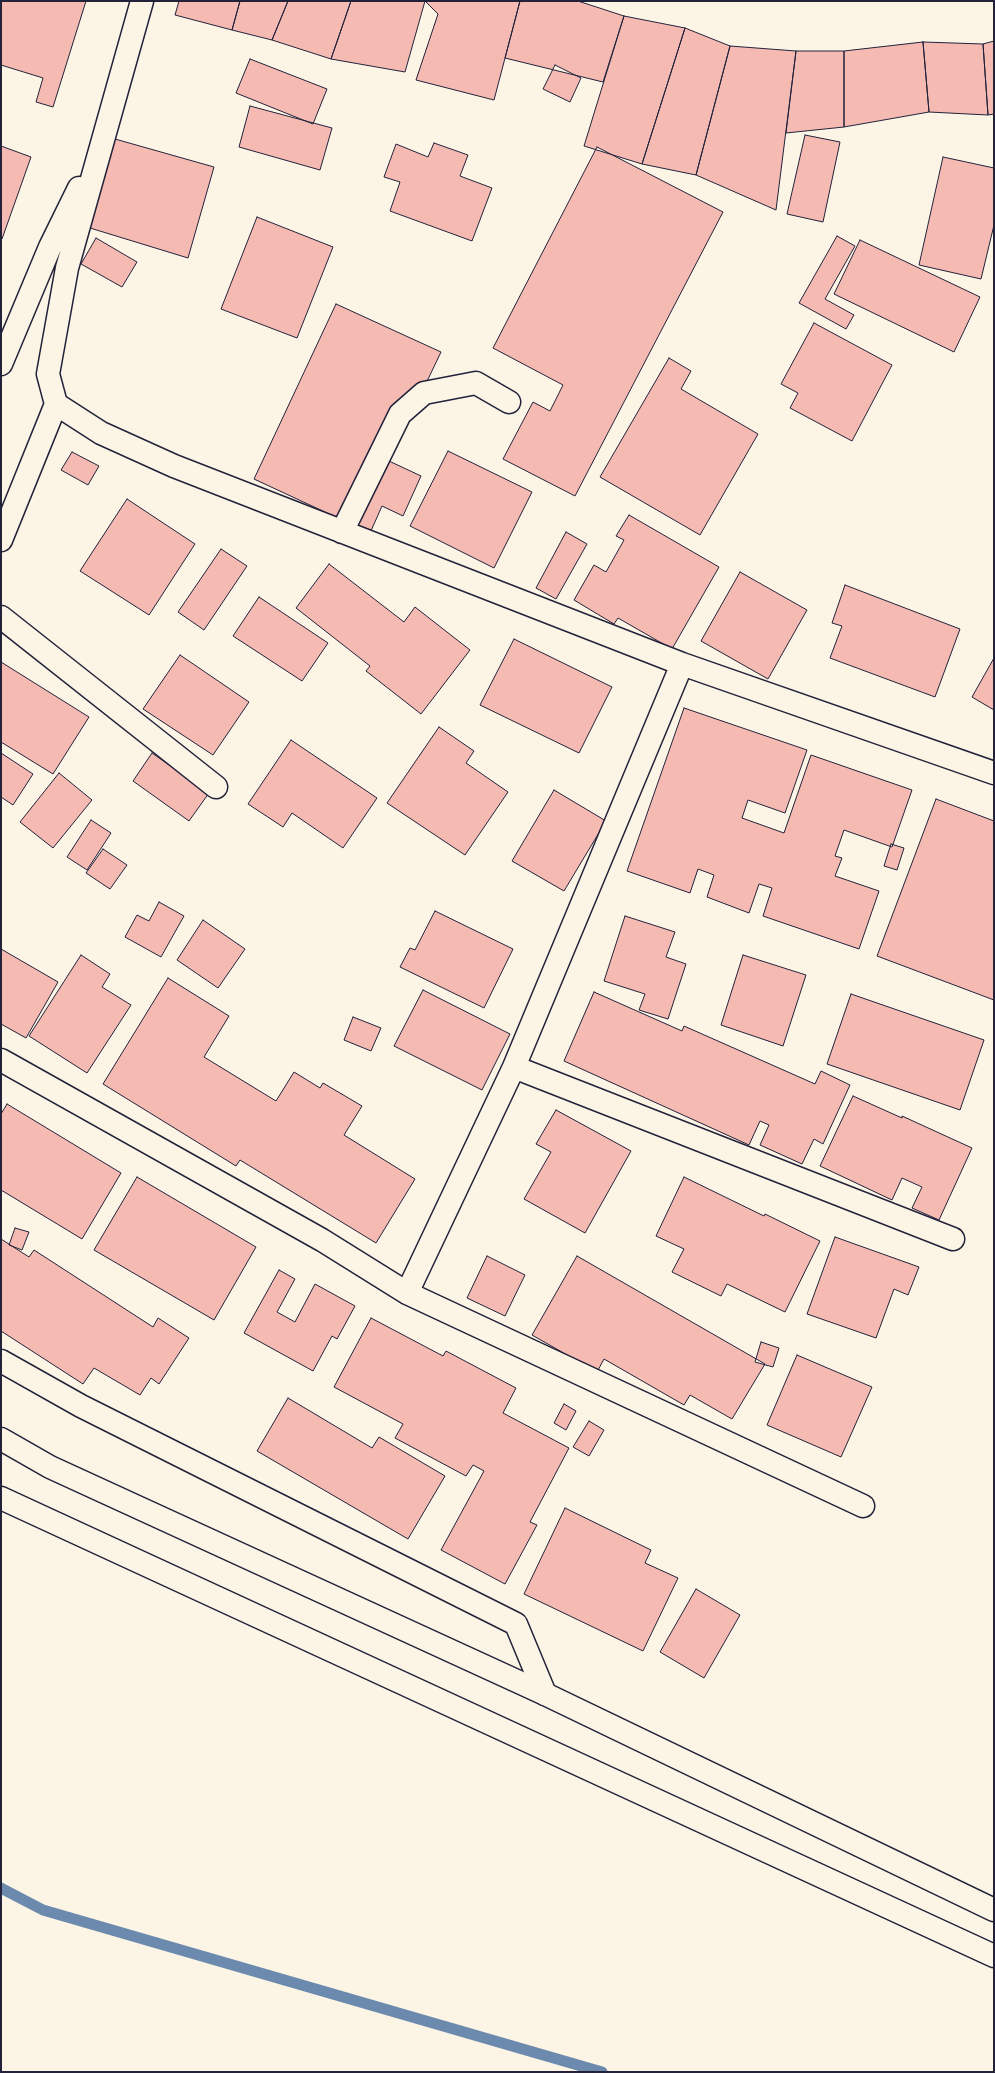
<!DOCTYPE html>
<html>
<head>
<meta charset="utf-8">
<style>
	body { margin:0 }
	#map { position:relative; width:995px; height:2073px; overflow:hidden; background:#fcf5e5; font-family:Itim,sans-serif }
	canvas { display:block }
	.frame { position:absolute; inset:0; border:2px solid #22223b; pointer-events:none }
</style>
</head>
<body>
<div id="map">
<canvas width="995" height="2073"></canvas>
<div class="frame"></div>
</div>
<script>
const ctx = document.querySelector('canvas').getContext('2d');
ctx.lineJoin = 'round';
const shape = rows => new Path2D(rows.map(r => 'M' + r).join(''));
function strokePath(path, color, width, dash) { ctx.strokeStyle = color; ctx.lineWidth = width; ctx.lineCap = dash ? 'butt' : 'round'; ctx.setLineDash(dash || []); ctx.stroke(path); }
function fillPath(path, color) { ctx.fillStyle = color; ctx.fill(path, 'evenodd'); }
strokePath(shape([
	[1,1888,43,1910,602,2072]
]), '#6c8aae', 11);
const building = shape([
	[1,1,86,1,53,107,36,102,43,78,1,65,1,1],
	[179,1,240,1,232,30,175,15,179,1],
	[240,1,288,1,272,40,232,30,240,1],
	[288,1,351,1,331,59,272,40,288,1],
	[351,1,425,1,405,72,331,59,351,1],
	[425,1,520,1,494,100,416,80,438,14,425,1],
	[520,1,578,1,624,16,603,82,505,58,520,1],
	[624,16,685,28,642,164,584,146,624,16],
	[685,28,730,46,696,175,642,164,685,28],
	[994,41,994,114,988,115,983,44,994,41],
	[923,42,983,44,988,115,929,112,923,42],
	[923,42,929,112,844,127,844,51,923,42],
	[730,46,796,51,776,210,696,175,730,46],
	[796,51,844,51,844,127,786,133,796,51],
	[250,59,327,89,313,124,236,93,250,59],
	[555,65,581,78,570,102,543,89,555,65],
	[250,106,332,128,320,170,239,147,250,106],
	[805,135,840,142,823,222,787,214,805,135],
	[115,139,214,167,188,258,90,228,115,139],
	[434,143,468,155,460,176,492,188,472,241,390,211,400,182,384,177,396,144,428,157,434,143],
	[1,146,31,157,2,239,1,239,1,146],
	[597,147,723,212,575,496,503,459,533,402,550,411,563,385,493,348,597,147],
	[943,157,994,168,994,225,981,279,919,265,943,157],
	[257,217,333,247,297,338,221,309,257,217],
	[837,236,855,246,825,299,854,315,846,329,799,303,837,236],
	[96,238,137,262,122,287,81,264,96,238],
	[860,240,980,297,954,352,834,294,860,240],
	[336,304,441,352,389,461,421,476,403,516,382,506,370,533,254,479,336,304],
	[814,323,892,365,852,441,790,408,798,393,781,384,814,323],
	[669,358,691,371,681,389,758,434,700,535,600,477,669,358],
	[448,451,532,492,494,568,410,526,448,451],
	[72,452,99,466,88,485,61,470,72,452],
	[127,499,195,544,149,615,80,571,127,499],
	[629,515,719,567,672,649,618,618,614,624,574,600,594,565,606,572,624,540,616,536,629,515],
	[566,532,587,544,556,599,536,588,566,532],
	[221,549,247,566,204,630,178,612,221,549],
	[329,564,404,622,415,607,470,650,421,714,366,671,370,666,296,608,329,564],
	[740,572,807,610,768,679,701,641,740,572],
	[845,585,960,629,935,697,830,658,842,626,832,623,845,585],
	[259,597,328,643,302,681,233,636,259,597],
	[514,639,612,687,579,753,480,705,514,639],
	[180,655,249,702,213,755,143,709,180,655],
	[994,658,994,710,972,697,994,658],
	[1,662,89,717,53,774,1,742,1,662],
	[684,708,807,750,785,813,748,800,742,818,784,833,811,755,912,790,892,847,844,830,835,856,842,858,835,876,879,891,859,949,763,916,772,888,759,884,749,913,707,897,714,875,698,869,690,893,627,871,684,708],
	[439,727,474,751,466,763,508,792,465,855,387,803,439,727],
	[291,740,377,798,343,848,292,813,283,827,248,804,291,740],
	[1,753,33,774,13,805,1,797,1,753],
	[152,753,209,793,189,821,133,781,152,753],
	[59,773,92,800,53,848,20,822,59,773],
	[554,790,606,821,564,891,512,861,554,790],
	[936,799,994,821,994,1000,877,956,936,799],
	[91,820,111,833,87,870,67,857,91,820],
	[891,844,904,848,897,870,884,866,891,844],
	[103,849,127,865,110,889,86,873,103,849],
	[159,902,184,916,161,957,125,937,137,915,149,921,159,902],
	[435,911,513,949,484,1008,400,967,410,948,415,950,435,911],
	[625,916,675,932,666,957,686,964,668,1019,639,1010,645,994,604,981,625,916],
	[203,920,245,949,218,988,177,960,203,920],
	[1,949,58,982,26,1038,1,1024,1,949],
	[81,955,110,974,102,987,131,1005,87,1073,29,1036,81,955],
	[743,955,806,975,783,1046,721,1025,743,955],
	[168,978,229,1016,204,1057,276,1101,294,1072,320,1088,323,1083,362,1106,344,1135,415,1179,376,1243,240,1160,236,1166,103,1084,168,978],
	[423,990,510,1034,482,1090,394,1046,423,990],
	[594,992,682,1031,684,1026,815,1084,821,1071,850,1085,823,1144,814,1139,802,1164,760,1145,769,1125,760,1121,749,1145,564,1061,594,992],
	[851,994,984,1040,960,1110,827,1064,851,994],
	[353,1017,381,1028,371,1051,344,1040,353,1017],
	[853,1096,902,1118,902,1116,972,1148,939,1220,912,1208,922,1187,902,1178,892,1200,820,1166,853,1096],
	[7,1104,121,1173,82,1239,1,1190,1,1114,7,1104],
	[556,1110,631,1151,585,1233,524,1199,551,1152,536,1144,556,1110],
	[137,1177,256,1247,214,1320,94,1250,137,1177],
	[684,1177,764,1216,765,1214,820,1241,785,1312,727,1284,721,1296,672,1272,684,1249,656,1236,684,1177],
	[15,1228,29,1232,22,1250,9,1245,15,1228],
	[835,1237,919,1267,908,1295,894,1289,876,1338,807,1314,835,1237],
	[1,1239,29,1257,34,1250,153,1327,158,1318,189,1338,159,1384,151,1378,140,1395,94,1368,83,1384,1,1331,1,1239],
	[487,1256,525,1275,505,1316,467,1298,487,1256],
	[577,1256,765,1364,732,1419,690,1395,684,1405,604,1359,597,1372,532,1335,577,1256],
	[279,1270,295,1279,277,1312,295,1322,315,1284,355,1306,337,1339,332,1336,313,1371,244,1333,279,1270],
	[371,1318,443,1356,446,1351,516,1388,503,1413,569,1448,530,1522,537,1525,505,1584,441,1550,484,1471,473,1465,466,1476,395,1438,403,1424,334,1387,371,1318],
	[761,1342,779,1348,773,1367,755,1362,761,1342],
	[797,1355,872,1387,841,1457,767,1425,797,1355],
	[288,1398,372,1448,379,1437,445,1476,408,1539,257,1451,288,1398],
	[564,1404,576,1411,566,1430,554,1423,564,1404],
	[589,1421,604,1430,589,1456,573,1447,589,1421],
	[565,1508,651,1550,645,1563,678,1578,643,1651,524,1594,565,1508],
	[696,1589,740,1615,704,1678,660,1652,696,1589]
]);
fillPath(building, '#f5bab1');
strokePath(building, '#22223b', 1);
const minor = shape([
	[1,364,50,247,79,188],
	[56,404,101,433,174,466,682,664,994,773],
	[342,532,400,414,424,393,476,383,509,402],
	[1,540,56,404,48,374,67,268,142,1],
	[1,617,216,787],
	[1,1060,322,1240,407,1293,863,1506],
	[514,1067,953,1239],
	[407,1293,514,1067,682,664],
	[1,1361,81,1406,516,1624,545,1694]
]);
const highway = shape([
	[1,1439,50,1467,545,1694,994,1910],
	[1,1498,994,1956]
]);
strokePath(minor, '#22223b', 25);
strokePath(highway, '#22223b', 25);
strokePath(minor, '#fcf5e5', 22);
strokePath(highway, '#fcf5e5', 22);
</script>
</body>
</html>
